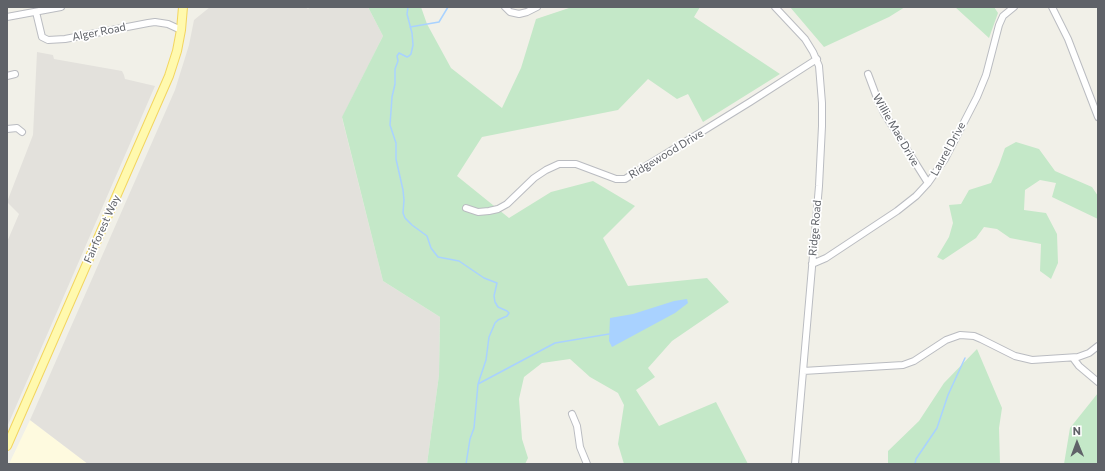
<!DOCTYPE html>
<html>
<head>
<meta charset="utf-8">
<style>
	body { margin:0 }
	#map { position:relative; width:1105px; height:471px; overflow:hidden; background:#f1f0e8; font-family:Commissioner,sans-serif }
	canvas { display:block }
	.frame { position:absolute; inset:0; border:8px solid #5f6268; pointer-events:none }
	.north { position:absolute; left:1057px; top:423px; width:40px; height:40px; -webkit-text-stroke:3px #fff; paint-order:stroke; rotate:359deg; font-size:11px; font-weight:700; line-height:16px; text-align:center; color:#5f6268 }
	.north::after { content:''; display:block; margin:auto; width:14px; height:18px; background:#5f6268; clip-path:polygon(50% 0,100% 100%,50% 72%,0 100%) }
</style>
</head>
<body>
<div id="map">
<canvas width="1105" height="471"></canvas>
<div class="frame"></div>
<div class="north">N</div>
</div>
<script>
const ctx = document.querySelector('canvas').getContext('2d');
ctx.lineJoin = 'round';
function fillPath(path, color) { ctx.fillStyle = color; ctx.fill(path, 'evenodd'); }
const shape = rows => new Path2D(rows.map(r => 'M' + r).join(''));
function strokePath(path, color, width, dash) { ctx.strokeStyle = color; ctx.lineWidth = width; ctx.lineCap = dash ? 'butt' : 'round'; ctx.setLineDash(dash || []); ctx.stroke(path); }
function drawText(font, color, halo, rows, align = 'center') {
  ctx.font = font + ' Commissioner,sans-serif'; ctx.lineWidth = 3.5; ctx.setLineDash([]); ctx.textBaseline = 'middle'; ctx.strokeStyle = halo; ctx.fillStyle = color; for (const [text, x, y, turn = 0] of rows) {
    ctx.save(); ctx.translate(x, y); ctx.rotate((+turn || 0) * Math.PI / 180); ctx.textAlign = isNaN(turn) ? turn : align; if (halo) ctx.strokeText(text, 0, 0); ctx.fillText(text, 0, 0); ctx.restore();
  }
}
fillPath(shape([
	[30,420,88,464,9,464]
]), '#fefadf');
fillPath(shape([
	[210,7,305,7,308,9,310,7,368,7,383,36,342,118,383,281,440,317,439,375,427,464,88,464,30,420,175,90,189,45,194,20],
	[37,52,53,55,54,59,122,71,124,75,125,79,155,86,7,427,7,242,19,214,7,202,33,135]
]), '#e3e1dc');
fillPath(shape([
	[368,7,421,7,427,24,451,68,502,108,521,68,536,19,572,7,700,7,694,17,780,74,703,122,688,94,677,99,648,79,618,110,482,137,457,176,509,218,551,192,593,181,635,206,603,238,628,286,707,278,729,302,672,341,648,368,655,377,636,390,659,426,716,402,748,464,624,464,618,444,624,405,618,393,590,377,570,359,542,363,524,377,519,399,522,439,528,458,525,464,427,464,439,375,440,317,383,281,342,117,383,36],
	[790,7,905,7,889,17,824,47],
	[955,7,994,7,998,13,989,38],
	[1016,142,1039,149,1055,171,1092,187,1098,196,1098,219,1052,197,1056,183,1040,180,1025,190,1024,210,1046,213,1057,234,1058,263,1051,279,1040,271,1041,244,1010,238,997,229,984,227,976,238,943,260,937,257,949,237,953,223,949,205,961,204,969,190,991,183,999,165,1005,148],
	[977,349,1002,408,999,428,1000,464,888,464,888,451,919,421,944,383],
	[1098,393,1098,464,1064,464,1070,428]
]), '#c4e8c8');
fillPath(shape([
	[687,299,688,303,675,313,612,347,609,341,610,318,633,314,674,301]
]), '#a9d2ff');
strokePath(shape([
	[408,7,407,14,412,33,413,45,411,54,409,56,407,57,399,53,397,56,398,61,395,69,395,84,392,97,390,125,396,143,396,159,403,190,404,200,403,213,405,218,412,225,427,236,431,248,438,257,459,261,484,278,497,283,494,296,495,302,498,307,507,311,509,313,507,316,498,320,495,323,489,337,486,360,478,384,474,428,470,439,466,464],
	[410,27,439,22,448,7],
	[478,384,555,343,609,334],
	[915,464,916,459,937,428,948,395,965,358]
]), '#a9d2ff', 1.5);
const minor = shape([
	[505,7,510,12,519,14,527,12,537,7],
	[775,7,805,39,813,52,819,66,822,103,822,126,819,186,795,464],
	[1052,7,1068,39,1098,117],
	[36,12,42,37,48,40,65,39,148,23,155,22,168,24,181,30],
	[7,17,61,7],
	[868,74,877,98,884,113,928,183],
	[7,76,15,74],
	[7,129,17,128,22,132],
	[466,208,478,212,489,211,498,209,507,204,534,178,546,170,559,164,576,164,616,179,625,179,750,102,817,59],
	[812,264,826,258,897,211,916,196,928,183,945,159,977,97,986,75,999,25,1003,16,1014,7],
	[1073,358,1079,366,1098,382],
	[803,371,903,365,914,361,946,340,960,335,974,336,981,339,1015,356,1032,360,1078,357,1089,353,1098,346],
	[572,414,577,426,580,447,587,464]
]);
const major = shape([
	[7,446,169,76,177,51,181,30,183,7]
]);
strokePath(minor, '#babcc1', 8);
strokePath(major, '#f3d65f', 10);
strokePath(minor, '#fff', 6);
strokePath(major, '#fff9ae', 8);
drawText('11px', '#5f6268', '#fff', [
	["Alger Road",99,32,-11],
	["Willie Mae Drive",896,130,60],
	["Laurel Drive",948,149,-61],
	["Ridgewood Drive",666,154,-31],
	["Ridge Road",815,228,-85],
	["Fairforest Way",102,229,-66]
]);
</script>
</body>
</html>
